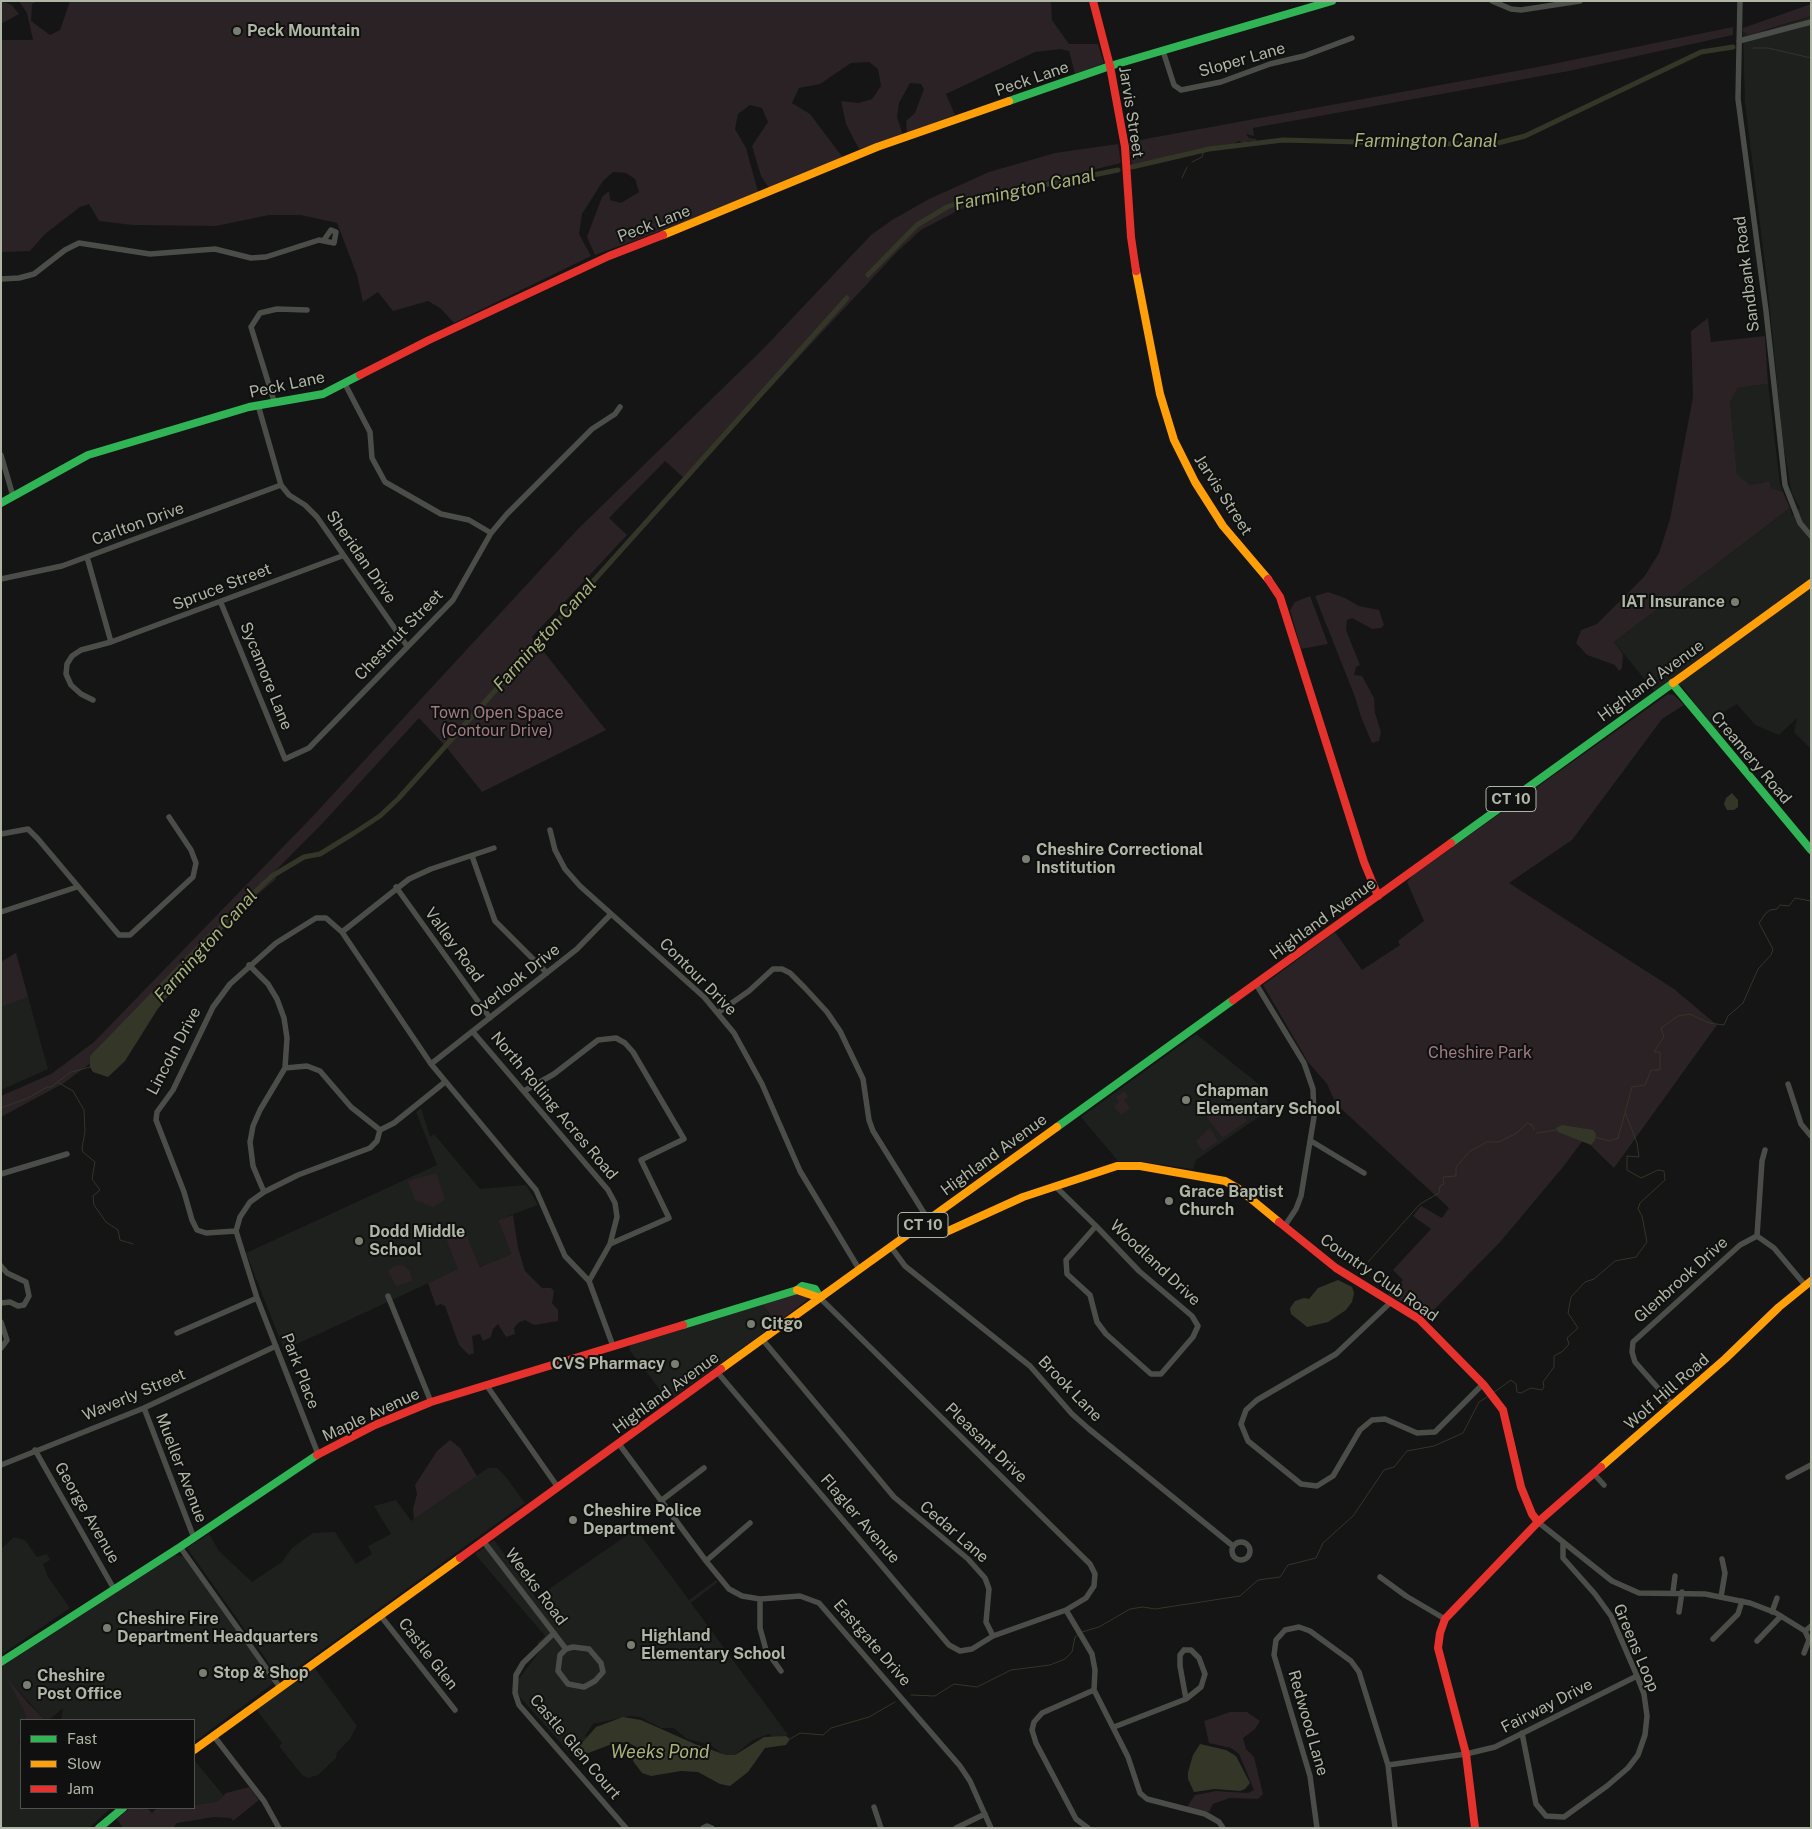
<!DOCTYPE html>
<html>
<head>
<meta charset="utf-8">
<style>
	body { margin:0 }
	#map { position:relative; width:1812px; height:1829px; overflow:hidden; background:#141514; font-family:"Public Sans",sans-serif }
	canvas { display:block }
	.frame { position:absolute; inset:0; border:2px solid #afb6a5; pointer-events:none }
	.legend { position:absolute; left:20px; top:1719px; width:175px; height:90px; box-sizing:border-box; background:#0f100f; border:1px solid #4f524b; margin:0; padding:6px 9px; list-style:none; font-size:15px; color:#afb6a5 }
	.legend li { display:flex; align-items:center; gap:10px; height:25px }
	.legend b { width:25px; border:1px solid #4f524b }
</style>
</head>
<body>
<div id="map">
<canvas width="1812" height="1829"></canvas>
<div class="frame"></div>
<ul class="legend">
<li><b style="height:6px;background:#30b455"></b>Fast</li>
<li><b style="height:6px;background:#ff9f0a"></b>Slow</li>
<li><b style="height:6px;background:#e5322d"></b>Jam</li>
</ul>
</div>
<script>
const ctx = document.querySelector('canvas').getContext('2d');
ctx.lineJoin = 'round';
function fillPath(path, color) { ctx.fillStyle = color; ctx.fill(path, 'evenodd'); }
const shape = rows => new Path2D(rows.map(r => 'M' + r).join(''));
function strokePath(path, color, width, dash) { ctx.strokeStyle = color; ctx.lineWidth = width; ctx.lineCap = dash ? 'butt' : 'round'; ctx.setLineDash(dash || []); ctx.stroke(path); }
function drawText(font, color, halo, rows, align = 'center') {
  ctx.font = font + ' "Public Sans",sans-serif'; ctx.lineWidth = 4; ctx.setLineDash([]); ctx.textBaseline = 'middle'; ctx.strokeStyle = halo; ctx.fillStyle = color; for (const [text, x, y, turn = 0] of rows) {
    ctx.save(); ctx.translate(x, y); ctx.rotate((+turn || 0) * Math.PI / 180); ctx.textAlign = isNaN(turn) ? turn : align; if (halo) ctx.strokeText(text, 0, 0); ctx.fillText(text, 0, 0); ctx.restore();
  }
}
fillPath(shape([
	[1811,16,1811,749,1794,732,1797,718,1779,735,1755,725,1737,704,1724,712,1718,735,1682,686,1655,692,1614,642,1790,508,1792,516,1800,508,1792,494,1783,443,1767,280,1745,103,1743,32,1745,34,1768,30],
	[1768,384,1780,484,1783,492,1771,488,1770,481,1750,485,1737,475,1730,402,1732,394,1736,388],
	[16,953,48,1069,1,1090,1,962],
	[1196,1034,1265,1089,1269,1110,1196,1160,1193,1169,1137,1161,1118,1161,1081,1117],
	[421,1108,430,1137,434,1134,480,1189,526,1185,538,1205,498,1220,511,1254,480,1267,462,1226,442,1229,459,1269,284,1350,246,1253,437,1165,416,1112],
	[762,1304,777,1323,671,1399,665,1396,630,1351,629,1347,634,1343],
	[488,1468,497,1468,506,1477,525,1503,286,1676,281,1677,275,1672,187,1548,209,1534,219,1551,252,1582,282,1562,292,1548,313,1533,335,1532,356,1564,372,1554,368,1546,391,1534,374,1506,396,1500,411,1521],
	[636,1529,689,1600,716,1580,718,1582,691,1603,788,1735,774,1738,769,1734,753,1740,736,1754,733,1761,710,1745,687,1739,674,1728,661,1728,640,1717,630,1716,593,1724,585,1736,594,1741,582,1741,569,1747,568,1751,512,1688,542,1648,537,1643,545,1636,475,1554,494,1540,536,1598],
	[14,1537,25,1540,37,1557,47,1554,50,1560,43,1564,48,1577,70,1608,1,1655,1,1549],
	[175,1555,186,1557,274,1683,194,1742,194,1720,61,1720,63,1708,49,1720,45,1720,7,1678,25,1713,26,1720,21,1720,21,1737,19,1744,21,1746,21,1808,111,1808,89,1828,1,1828,1,1667],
	[314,1667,357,1726,350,1739,337,1752,336,1758,318,1775,308,1778,302,1775,279,1746,282,1743,256,1709],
	[194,1760,224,1796,220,1801,194,1805]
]), '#1e201e');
fillPath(shape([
	[1,1,12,5,19,14,1,24],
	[19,1,37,1,32,4,31,21,50,35,60,30,70,1,1051,1,1052,20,1069,44,1098,44,1104,63,1075,74,1069,51,1060,49,1035,52,946,94,955,115,907,133,906,121,915,113,924,89,921,84,910,83,899,103,897,117,903,135,859,149,846,124,841,101,859,103,872,99,881,86,878,69,869,62,851,63,820,84,799,88,792,103,810,114,844,159,769,188,761,176,752,146,768,122,762,108,750,105,738,114,735,129,746,148,759,195,595,255,587,237,602,197,609,191,610,200,621,203,639,192,635,179,626,173,613,172,603,181,582,214,579,234,591,256,454,323,440,308,428,301,393,311,378,292,363,302,357,275,337,223,301,215,269,215,216,226,132,225,99,221,89,204,80,207,45,234,30,251,1,252,1,40,33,40,27,13],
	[1811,4,1811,16,1749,35,1743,32,1743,28],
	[1733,27,1733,35,1569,71,1253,128,1254,136,1246,134,1249,138,1257,139,1255,142,1248,141,1245,144,1239,141,1231,145,1194,150,1160,160,1156,163,1132,166,1129,142,1538,67],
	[1118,144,1121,163,1038,183,959,210,921,230,897,252,685,479,665,461,609,518,627,535,532,637,606,730,482,792,447,748,419,718,320,826,274,872,276,879,250,901,153,1004,96,1059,64,1083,1,1117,1,1096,51,1074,94,1042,312,817,578,529,764,348,871,235,892,220,929,199,989,172,1055,153],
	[1708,318,1711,342,1765,336,1768,384,1737,388,1730,402,1737,474,1750,485,1770,481,1771,488,1783,492,1790,508,1614,642,1623,654,1622,668,1619,671,1615,665,1587,655,1576,643,1581,630,1597,624,1644,577,1659,553,1670,519,1693,397,1691,331],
	[1328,592,1345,598,1359,606,1379,610,1384,625,1381,628,1372,629,1352,618,1347,620,1346,630,1360,665,1356,667,1354,675,1362,676,1374,698,1375,713,1381,732,1379,741,1372,743,1361,717,1355,697,1315,596],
	[1310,596,1328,644,1301,649,1290,610,1295,602],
	[1668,694,1674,695,1684,705,1662,719,1572,840,1509,883,1674,989,1717,1025,1614,1168,1584,1139,1563,1167,1501,1241,1426,1318,1403,1302,1388,1295,1403,1280,1393,1270,1431,1229,1413,1216,1421,1206,1442,1218,1449,1208,1336,1104,1327,1084,1308,1062,1263,985,1335,932,1362,970,1400,945,1398,941,1424,921,1407,882,1412,876],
	[16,953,28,997,1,1007,1,962],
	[1124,1091,1128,1096,1124,1100,1130,1108,1121,1115,1114,1106,1119,1102,1116,1097],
	[1227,1105,1242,1113,1247,1121,1224,1137,1221,1136,1204,1113,1217,1106],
	[1210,1128,1218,1141,1203,1151,1196,1141],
	[436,1173,445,1200,433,1207,415,1200,408,1181],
	[513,1215,518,1248,525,1271,542,1288,551,1288,554,1291,552,1303,558,1310,558,1321,534,1325,525,1320,518,1323,514,1328,515,1334,506,1337,498,1324,493,1329,491,1337,483,1341,480,1334,472,1336,474,1353,469,1355,459,1345,445,1306,441,1304,436,1306,428,1283,458,1269,442,1229,463,1227,480,1267,511,1254,498,1220],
	[403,1265,410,1271,412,1281,396,1286,388,1271,394,1266],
	[793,1294,804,1294,808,1299,777,1323,762,1304],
	[450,1440,460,1448,477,1476,414,1519,413,1509,417,1494,415,1485,437,1451],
	[5,1675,29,1704,45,1720,26,1720,25,1713],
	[1230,1712,1247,1712,1260,1721,1255,1729,1243,1738,1246,1749,1254,1757,1263,1794,1258,1799,1230,1798,1213,1804,1209,1812,1187,1807,1195,1795,1216,1791,1248,1793,1254,1790,1239,1754,1231,1748,1209,1743,1204,1721],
	[249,1787,259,1800,233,1821,231,1818,214,1817,177,1823,173,1828,123,1828,117,1819,130,1808,147,1808,152,1813,157,1808,194,1808,194,1805,219,1801,226,1793]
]), '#2a2224');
fillPath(shape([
	[1732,793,1738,800,1738,807,1734,810,1727,810,1724,804,1726,798],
	[215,927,221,933,220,940,202,954,157,1010,125,1061,108,1077,93,1072,90,1067,90,1056],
	[1562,1125,1593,1130,1596,1134,1595,1140,1591,1145,1558,1132,1556,1128],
	[1338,1280,1352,1287,1354,1293,1352,1302,1346,1310,1328,1322,1307,1327,1291,1314,1290,1308,1295,1301,1304,1298,1309,1299,1318,1288],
	[623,1717,641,1720,695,1744,726,1755,735,1755,764,1737,786,1736,790,1739,786,1745,765,1748,748,1772,730,1786,720,1784,698,1772,681,1771,651,1776,642,1773,633,1761,637,1747,628,1743,617,1742,578,1757,574,1752,596,1727],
	[1200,1744,1226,1750,1236,1756,1250,1783,1245,1789,1240,1791,1215,1789,1194,1792,1188,1779,1188,1772,1193,1755]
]), '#343628');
strokePath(shape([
	[1753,48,1768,48,1811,58],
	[1192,162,1202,157,1204,150],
	[1182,178,1187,167],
	[59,1083,73,1091,84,1110,85,1132,82,1148,83,1152,95,1162,92,1179,100,1190,93,1196,94,1205,106,1222,118,1230,120,1240,133,1244],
	[1,1108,28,1098,47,1087,51,1087,71,1072,90,1067],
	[1537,1133,1556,1130],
	[1594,1137,1610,1141,1618,1138,1625,1113],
	[1368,1262,1420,1204,1439,1193,1440,1186,1444,1184,1443,1177,1456,1176,1456,1167,1470,1151,1487,1142,1499,1142,1517,1133,1527,1123,1532,1125,1534,1130],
	[1493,1393,1511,1380,1516,1384,1517,1392,1521,1393,1531,1388,1542,1390,1544,1387,1543,1382,1554,1367,1554,1356,1563,1351,1569,1344,1567,1338,1578,1328,1568,1313,1571,1297,1585,1282,1594,1279,1615,1261,1636,1257,1647,1242,1642,1216,1638,1209,1640,1203,1665,1180,1664,1171,1658,1170,1641,1178,1627,1170,1627,1156,1639,1157,1637,1143,1625,1112,1632,1087,1645,1085,1651,1070,1660,1070,1660,1052,1654,1052,1664,1037,1661,1028,1678,1016,1690,1014,1709,1023,1724,1025,1728,1016,1743,1003,1758,969,1771,955,1773,949,1759,923,1765,914,1770,910,1777,909,1780,905,1789,906,1795,898,1811,901],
	[1082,1632,1099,1627,1130,1609,1143,1607,1155,1609,1240,1596,1258,1580,1280,1577,1288,1565,1316,1558,1323,1543,1353,1516,1384,1470,1394,1467,1407,1451,1434,1446,1463,1433,1479,1402,1487,1397],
	[911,1695,935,1696,954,1684,977,1687,1011,1670,1050,1665,1065,1659,1072,1652,1075,1637,1079,1634],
	[790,1739,800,1733,823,1735,831,1728,869,1717,895,1702]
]), '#343628', 1);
strokePath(shape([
	[1132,167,1209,149,1283,140,1433,144,1498,143,1525,136,1701,52,1733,47],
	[868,275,917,225,947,207,964,201,1118,170],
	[214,935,237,909,272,876,304,857,320,854,354,833,380,816,398,799,847,298]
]), '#343628', 5);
strokePath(shape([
	[1492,1,1511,9,1521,10,1580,1],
	[1740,1,1738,99,1766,311,1785,485,1800,523,1811,536],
	[1739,41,1811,22],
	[1163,51,1174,85,1181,90,1221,82,1270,64,1304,56,1352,38],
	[1,279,19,278,34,274,65,250,79,243,150,254,215,249,251,258,266,257,319,240,334,243,336,232,331,230,324,240],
	[345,384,370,432,372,458,385,482,441,514,469,520,491,533],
	[274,401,251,327,260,313,277,309,307,310],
	[258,405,281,485,289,495,305,505,317,517,407,646],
	[1,455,13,496],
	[87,557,111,642],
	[1,579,62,566,281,485],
	[221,603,285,759,309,748,453,600,491,533,507,514,592,429,615,414,620,407],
	[93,700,81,694,71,685,66,674,67,664,72,656,81,650,111,642,342,556],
	[550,830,555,850,565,869,580,886,704,997,734,1033,762,1084,800,1171,859,1269],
	[1,834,28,829,38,839,119,935,130,935,193,877,196,863,191,850,169,817],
	[472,856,495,921,547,973],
	[396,887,490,1018],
	[1,912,77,887],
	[342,932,409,879,431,869,494,848],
	[249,965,268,984,277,999,284,1018,287,1038,285,1068,260,1110,253,1126,250,1142,253,1166,264,1192],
	[1256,984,1304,1063,1313,1089,1314,1117,1301,1196,1296,1209,1284,1227],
	[719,1012,749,991,773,969,782,969,790,973,805,988,827,1012,840,1031,863,1079,869,1120,873,1131,929,1221],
	[473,1032,608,1190,615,1203,617,1217,610,1244,589,1281],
	[431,1064,577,949,611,914],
	[285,1068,307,1066,320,1071,351,1107,380,1130],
	[1788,1084,1801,1124,1811,1136],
	[524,1091,554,1074,598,1040,616,1038,625,1043,633,1052,684,1139,641,1160,669,1218,610,1244],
	[380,1130,394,1123,445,1082],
	[1311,1141,1364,1173],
	[1,1174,67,1154],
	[1055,1186,1096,1226],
	[1096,1226,1139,1271,1192,1316,1198,1326,1193,1337,1161,1374,1151,1374,1106,1334,1097,1322,1090,1295,1067,1274,1066,1260,1096,1226],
	[236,1231,206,1233,197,1230,192,1220,184,1192,156,1120,157,1112,173,1090,213,1007,230,984,276,943,316,918,326,918,342,932,431,1064,536,1190,565,1256,589,1281,613,1346],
	[236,1231,257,1298,318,1454],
	[236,1231,240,1217,250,1202,264,1192,298,1175,370,1148,377,1141,380,1130],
	[1757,1236,1762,1161,1765,1150],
	[1757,1236,1774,1248,1805,1285],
	[891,1247,905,1266,1030,1366,1072,1414,1089,1429,1233,1546],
	[1,1266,7,1273,26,1282,29,1296,24,1305,18,1306,10,1302,1,1303],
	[388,1296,431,1402],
	[1391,1302,1336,1354,1257,1400,1246,1410,1241,1424,1248,1441,1301,1484,1317,1486,1333,1476,1360,1430,1372,1420,1385,1419,1417,1433,1435,1432,1483,1384],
	[1,1322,7,1340,1,1348],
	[177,1333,257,1298],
	[762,1339,894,1497,968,1559,985,1578,989,1589,986,1622,993,1636,1066,1610,1086,1598,1094,1586,1095,1574,1090,1564,820,1298],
	[718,1373,949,1645,960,1651,972,1649,993,1636],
	[487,1386,557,1486],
	[1673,1405,1635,1362,1632,1352,1633,1342,1740,1245,1757,1236],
	[144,1408,194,1538],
	[619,1444,706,1561,729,1589,742,1596,760,1599,800,1596,819,1603,960,1766,970,1781,991,1828],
	[35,1450,114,1589],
	[1,1465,144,1408,276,1346],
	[1594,1474,1604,1485],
	[1788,1477,1811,1465],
	[662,1500,704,1468],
	[1538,1522,1612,1581,1639,1593,1705,1594,1750,1603,1776,1613,1805,1631,1809,1640,1804,1653],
	'1232 1551a9 9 0 1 1 18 0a9 9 0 1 1-18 0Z',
	[484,1542,566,1649],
	[180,1547,279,1686],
	[706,1561,750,1523],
	[1380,1577,1406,1596,1445,1619],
	[1673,1592,1675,1576],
	[1721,1597,1725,1573,1722,1559],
	[760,1599,760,1628,766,1650,781,1671],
	[1066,1610,1092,1654,1095,1670,1094,1690,1128,1757,1140,1793,1147,1799,1205,1814,1219,1822,1223,1828],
	[1679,1612,1682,1592],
	[1772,1612,1777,1598],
	[380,1615,455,1710],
	[1805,1631,1811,1626],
	[554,1633,523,1663,516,1675,515,1693,519,1705,626,1828],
	[1713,1639,1738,1614,1742,1601],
	[1757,1641,1781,1616],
	[573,1647,589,1649,601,1663,603,1672,595,1681,584,1687,568,1684,558,1671,560,1655,566,1649,573,1647],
	[1184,1650,1191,1650,1199,1658,1205,1674,1201,1687,1186,1699,1180,1666,1180,1655,1184,1650],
	[1114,1727,1186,1699],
	[1522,1733,1536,1804,1546,1816,1564,1817,1607,1786,1628,1768,1638,1755,1645,1735,1647,1716,1644,1694,1637,1676,1611,1616,1595,1594,1563,1558,1563,1543],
	[213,1735,264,1801,279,1828],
	[1388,1765,1466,1754,1495,1747,1637,1676],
	[874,1807,881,1828],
	[703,1828,707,1826,712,1828],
	[956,1828,985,1814],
	[1088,1828,1076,1819,1036,1743,1032,1730,1034,1722,1042,1713,1094,1690],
	[1317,1828,1310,1776,1274,1655,1276,1640,1285,1630,1299,1627,1310,1631,1351,1661,1359,1672,1388,1765,1395,1828]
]), '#4b4d48', 5.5);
strokePath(shape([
	[1009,101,1110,66,1332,1],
	[1,503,88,455,249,407,323,394,360,375],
	[1672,683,1811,850],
	[1451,843,1673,683],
	[1057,1127,1233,1000],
	[683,1325,797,1290,802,1286,815,1289,820,1298],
	[1,1662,180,1547,317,1455],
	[99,1828,123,1808]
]), '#30b455', 8);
strokePath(shape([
	[663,235,877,147,1009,101],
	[1136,271,1160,394,1174,440,1195,482,1223,526,1268,579],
	[1673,683,1811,583],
	[929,1221,935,1229,946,1232,1023,1197,1117,1166,1140,1166,1225,1181,1239,1189,1279,1222],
	[797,1290,820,1298],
	[721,1369,1057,1127],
	[1601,1467,1725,1359,1779,1307,1811,1281],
	[194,1750,460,1558]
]), '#ff9f0a', 8);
strokePath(shape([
	[1093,1,1110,66,1125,147,1131,237,1136,271],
	[360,375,429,340,609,256,663,235],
	[1268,579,1280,597,1364,862,1378,896],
	[1233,1000,1451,843],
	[1279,1222,1336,1268,1419,1319,1483,1384,1503,1410,1521,1487,1532,1514,1538,1522],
	[317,1455,375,1425,431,1402,683,1325],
	[460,1558,721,1369],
	[1475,1828,1466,1754,1438,1648,1440,1633,1445,1619,1538,1522,1601,1467]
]), '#e5322d', 8);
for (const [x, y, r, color] of [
	[237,31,5,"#797e72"],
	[1735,602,5,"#797e72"],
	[1026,859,5,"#797e72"],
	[1186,1100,5,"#797e72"],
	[1169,1201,5,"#797e72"],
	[359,1241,5,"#797e72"],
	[751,1324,5,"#797e72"],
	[675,1364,5,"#797e72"],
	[573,1520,5,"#797e72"],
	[107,1628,5,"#797e72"],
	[631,1645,5,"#797e72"],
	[203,1673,5,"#797e72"],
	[27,1685,5,"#797e72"]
]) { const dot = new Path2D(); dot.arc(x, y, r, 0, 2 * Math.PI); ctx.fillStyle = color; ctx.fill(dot); strokePath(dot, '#0f100f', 2); }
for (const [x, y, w] of [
	[1511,799,50],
	[923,1225,50]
]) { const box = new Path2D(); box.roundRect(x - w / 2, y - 12.5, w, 25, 4); ctx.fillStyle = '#0f100f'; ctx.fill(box); strokePath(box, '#afb6a5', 1); }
drawText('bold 15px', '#afb6a5', null, [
	["CT 10",1511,799],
	["CT 10",923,1225]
]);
drawText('bold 16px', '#afb6a5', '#0f100f', [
	["Peck Mountain",247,31],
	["IAT Insurance",1725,602,"right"],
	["Cheshire Correctional",1036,850],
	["Institution",1036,868],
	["Chapman",1196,1091],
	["Elementary School",1196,1109],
	["Grace Baptist",1179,1192],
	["Church",1179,1210],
	["Dodd Middle",369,1232],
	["School",369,1250],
	["Citgo",761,1324],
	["CVS Pharmacy",665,1364,"right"],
	["Cheshire Police",583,1511],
	["Department",583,1529],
	["Cheshire Fire",117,1619],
	["Department Headquarters",117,1637],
	["Highland",641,1636],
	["Elementary School",641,1654],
	["Stop & Shop",213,1673],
	["Cheshire",37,1676],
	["Post Office",37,1694]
], 'left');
drawText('16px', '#afb6a5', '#0f100f', [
	["Sloper Lane",1242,60,-16],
	["Peck Lane",1032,79,-19],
	["Jarvis Street",1131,112,81],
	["Peck Lane",654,224,-21],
	["Sandbank Road",1747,274,-97],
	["Peck Lane",287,385,-12],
	["Jarvis Street",1223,495,57],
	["Carlton Drive",138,524,-20],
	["Sheridan Drive",361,557,55],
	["Spruce Street",222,587,-21],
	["Chestnut Street",399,635,-46],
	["Sycamore Lane",266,676,68],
	["Highland Avenue",1651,681,-36],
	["Creamery Road",1751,758,50],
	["Highland Avenue",1323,919,-36],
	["Valley Road",454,945,54],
	["Contour Drive",698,977,45],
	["Overlook Drive",515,981,-38],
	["Lincoln Drive",174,1051,-62],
	["North Rolling Acres Road",554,1106,50],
	["Highland Avenue",994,1155,-36],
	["Woodland Drive",1155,1263,43],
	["Country Club Road",1379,1278,35],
	["Glenbrook Drive",1681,1280,-42],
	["Park Place",300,1371,69],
	["Brook Lane",1070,1389,46],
	["Wolf Hill Road",1667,1392,-41],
	["Highland Avenue",666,1393,-36],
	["Waverly Street",134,1395,-23],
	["Maple Avenue",371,1415,-25],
	["Pleasant Drive",986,1443,44],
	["Mueller Avenue",181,1468,69],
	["George Avenue",87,1513,60],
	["Flagler Avenue",860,1519,49],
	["Cedar Lane",954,1532,41],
	["Weeks Road",536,1587,53],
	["Eastgate Drive",872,1643,49],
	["Greens Loop",1636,1648,67],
	["Castle Glen",428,1654,52],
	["Fairway Drive",1547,1706,-27],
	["Redwood Lane",1308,1723,74],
	["Castle Glen Court",575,1747,50]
]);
drawText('16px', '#a27b84', '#0f100f', [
	["Town Open Space",497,713],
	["(Contour Drive)",497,731],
	["Cheshire Park",1480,1053]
]);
drawText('italic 18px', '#a8b27b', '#0f100f', [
	["Farmington Canal",1426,141],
	["Farmington Canal",1025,190,-12],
	["Farmington Canal",545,635,-48],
	["Farmington Canal",206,946,-48],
	["Weeks Pond",660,1752]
]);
</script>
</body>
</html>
